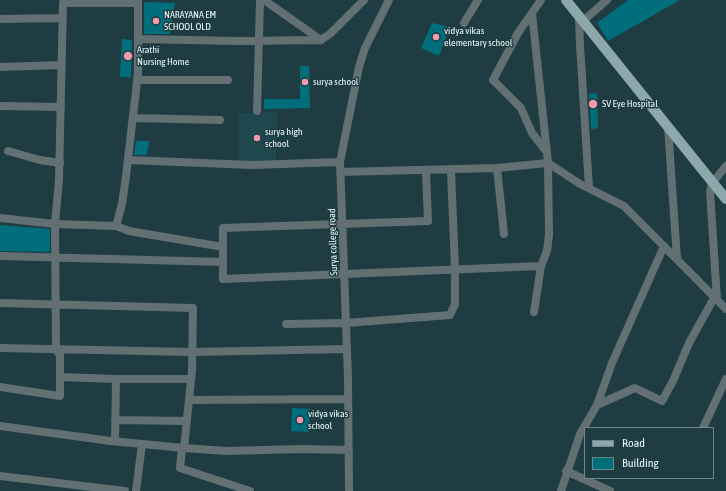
<!DOCTYPE html>
<html>
<head>
<meta charset="utf-8">
<style>
	body { margin:0 }
	#map { position:relative; width:726px; height:491px; overflow:hidden; background:#1e3c41; font-family:"Asap Condensed",sans-serif }
	canvas { display:block }
	.legend { position:absolute; left:584px; top:427px; width:130px; height:52px; box-sizing:border-box; background:#1e3c41; border:1px solid #6e878b; margin:0; padding:5px 7px; list-style:none; font-size:12px; color:#e5f7f9 }
	.legend li { display:flex; align-items:center; gap:8px; height:20px }
	.legend b { width:20px; border:1px solid #6e878b }
</style>
</head>
<body>
<div id="map">
<canvas width="726" height="491"></canvas>
<ul class="legend">
<li><b style="height:5px;background:#8da8ad"></b>Road</li>
<li><b style="height:11px;background:#016f7b"></b>Building</li>
</ul>
</div>
<script>
const ctx = document.querySelector('canvas').getContext('2d');
ctx.lineJoin = 'round';
function fillPath(path, color) { ctx.fillStyle = color; ctx.fill(path, 'evenodd'); }
const shape = rows => new Path2D(rows.map(r => 'M' + r).join(''));
function strokePath(path, color, width, dash) { ctx.strokeStyle = color; ctx.lineWidth = width; ctx.lineCap = dash ? 'butt' : 'round'; ctx.setLineDash(dash || []); ctx.stroke(path); }
function drawText(font, color, halo, rows, align = 'center') {
  ctx.font = font + ' "Asap Condensed",sans-serif'; ctx.lineWidth = 3; ctx.setLineDash([]); ctx.textBaseline = 'middle'; ctx.strokeStyle = halo; ctx.fillStyle = color; for (const [text, x, y, turn = 0] of rows) {
    ctx.save(); ctx.translate(x, y); ctx.rotate((+turn || 0) * Math.PI / 180); ctx.textAlign = isNaN(turn) ? turn : align; if (halo) ctx.strokeText(text, 0, 0); ctx.fillText(text, 0, 0); ctx.restore();
  }
}
fillPath(shape([
	[277,112,276,164,239,165,238,113]
]), '#1e484e');
fillPath(shape([
	[628,0,680,0,608,41,597,23],
	[144,2,175,3,170,34,144,34],
	[432,23,450,27,439,56,421,48],
	[122,39,132,40,131,77,120,77],
	[300,66,309,66,310,108,264,109,264,99,300,99],
	[597,93,598,128,591,129,589,94],
	[136,141,149,141,147,155,134,155],
	[0,225,50,229,50,252,0,251],
	[292,408,310,409,309,432,291,431]
]), '#016f7b');
strokePath(shape([
	[264,0,321,40],
	[541,0,532,13,548,163,580,184,624,206,726,309],
	[532,13,518,33,493,80,521,108,532,133,546,151],
	[579,17,580,45,589,188],
	[0,19,62,18],
	[583,21,607,0],
	[464,23,478,0],
	[139,39,237,41,321,40,331,33,364,0],
	[0,67,61,65],
	[137,80,228,80],
	[0,106,61,107],
	[257,111,260,0],
	[133,118,220,120],
	[668,127,677,259],
	[8,151,40,160,60,163],
	[128,160,252,165,340,162],
	[497,168,504,234],
	[426,171,428,221,223,228,223,279,541,266],
	[340,172,497,168,548,163,549,235,547,251,541,266,534,312],
	[0,218,55,224,116,226,122,204,126,176,138,73,138,0],
	[116,226,129,231,223,247],
	[0,256,223,262],
	[717,300,710,191,713,182,726,166],
	[0,303,193,308,192,371,184,448,111,441,0,426],
	[286,324,346,323,450,315,455,304,455,270,451,170],
	[0,348,192,352,347,349],
	[60,377,116,379,191,379],
	[0,387,60,396,60,355,56,350,55,224,59,180,63,3,138,3],
	[189,400,348,399],
	[597,405,635,388,662,401,673,381,689,343,714,298],
	[115,420,187,421],
	[703,428,726,379],
	[115,441,116,379],
	[182,448,180,468,250,491],
	[184,448,226,451,301,449,349,450],
	[566,471,610,491],
	[0,476,125,491],
	[136,491,142,444],
	[349,491,348,378,340,162,359,67,365,48,389,0],
	[561,491,580,434,597,405,612,363,664,246]
]), '#637073', 8);
strokePath(shape([
	[566,0,726,199]
]), '#8da8ad', 10);
for (const [x, y, r, color] of [
	[156,21,4,"#f29aad"],
	[436,37,4,"#f29aad"],
	[128,56,5,"#f29aad"],
	[305,82,4,"#f29aad"],
	[593,104,5,"#f29aad"],
	[257,138,4,"#f29aad"],
	[300,420,4,"#f29aad"]
]) { const dot = new Path2D(); dot.arc(x, y, r, 0, 2 * Math.PI); ctx.fillStyle = color; ctx.fill(dot); strokePath(dot, '#1e3c41', 1.5); }
drawText('10px', '#e5f7f9', '#1e3c41', [
	["NARAYANA EM",164,15],
	["SCHOOL OLD",164,27],
	["vidya vikas",444,31],
	["elementary school",444,43],
	["Arathi",137,50],
	["Nursing Home",137,62],
	["surya school",313,82],
	["SV Eye Hospital",602,104],
	["surya high",265,132],
	["school",265,144],
	["vidya vikas",308,414],
	["school",308,426]
], 'left');
drawText('10px', '#e5f7f9', '#1e3c41', [
	["Surya college road",333,242,-92]
]);
</script>
</body>
</html>
